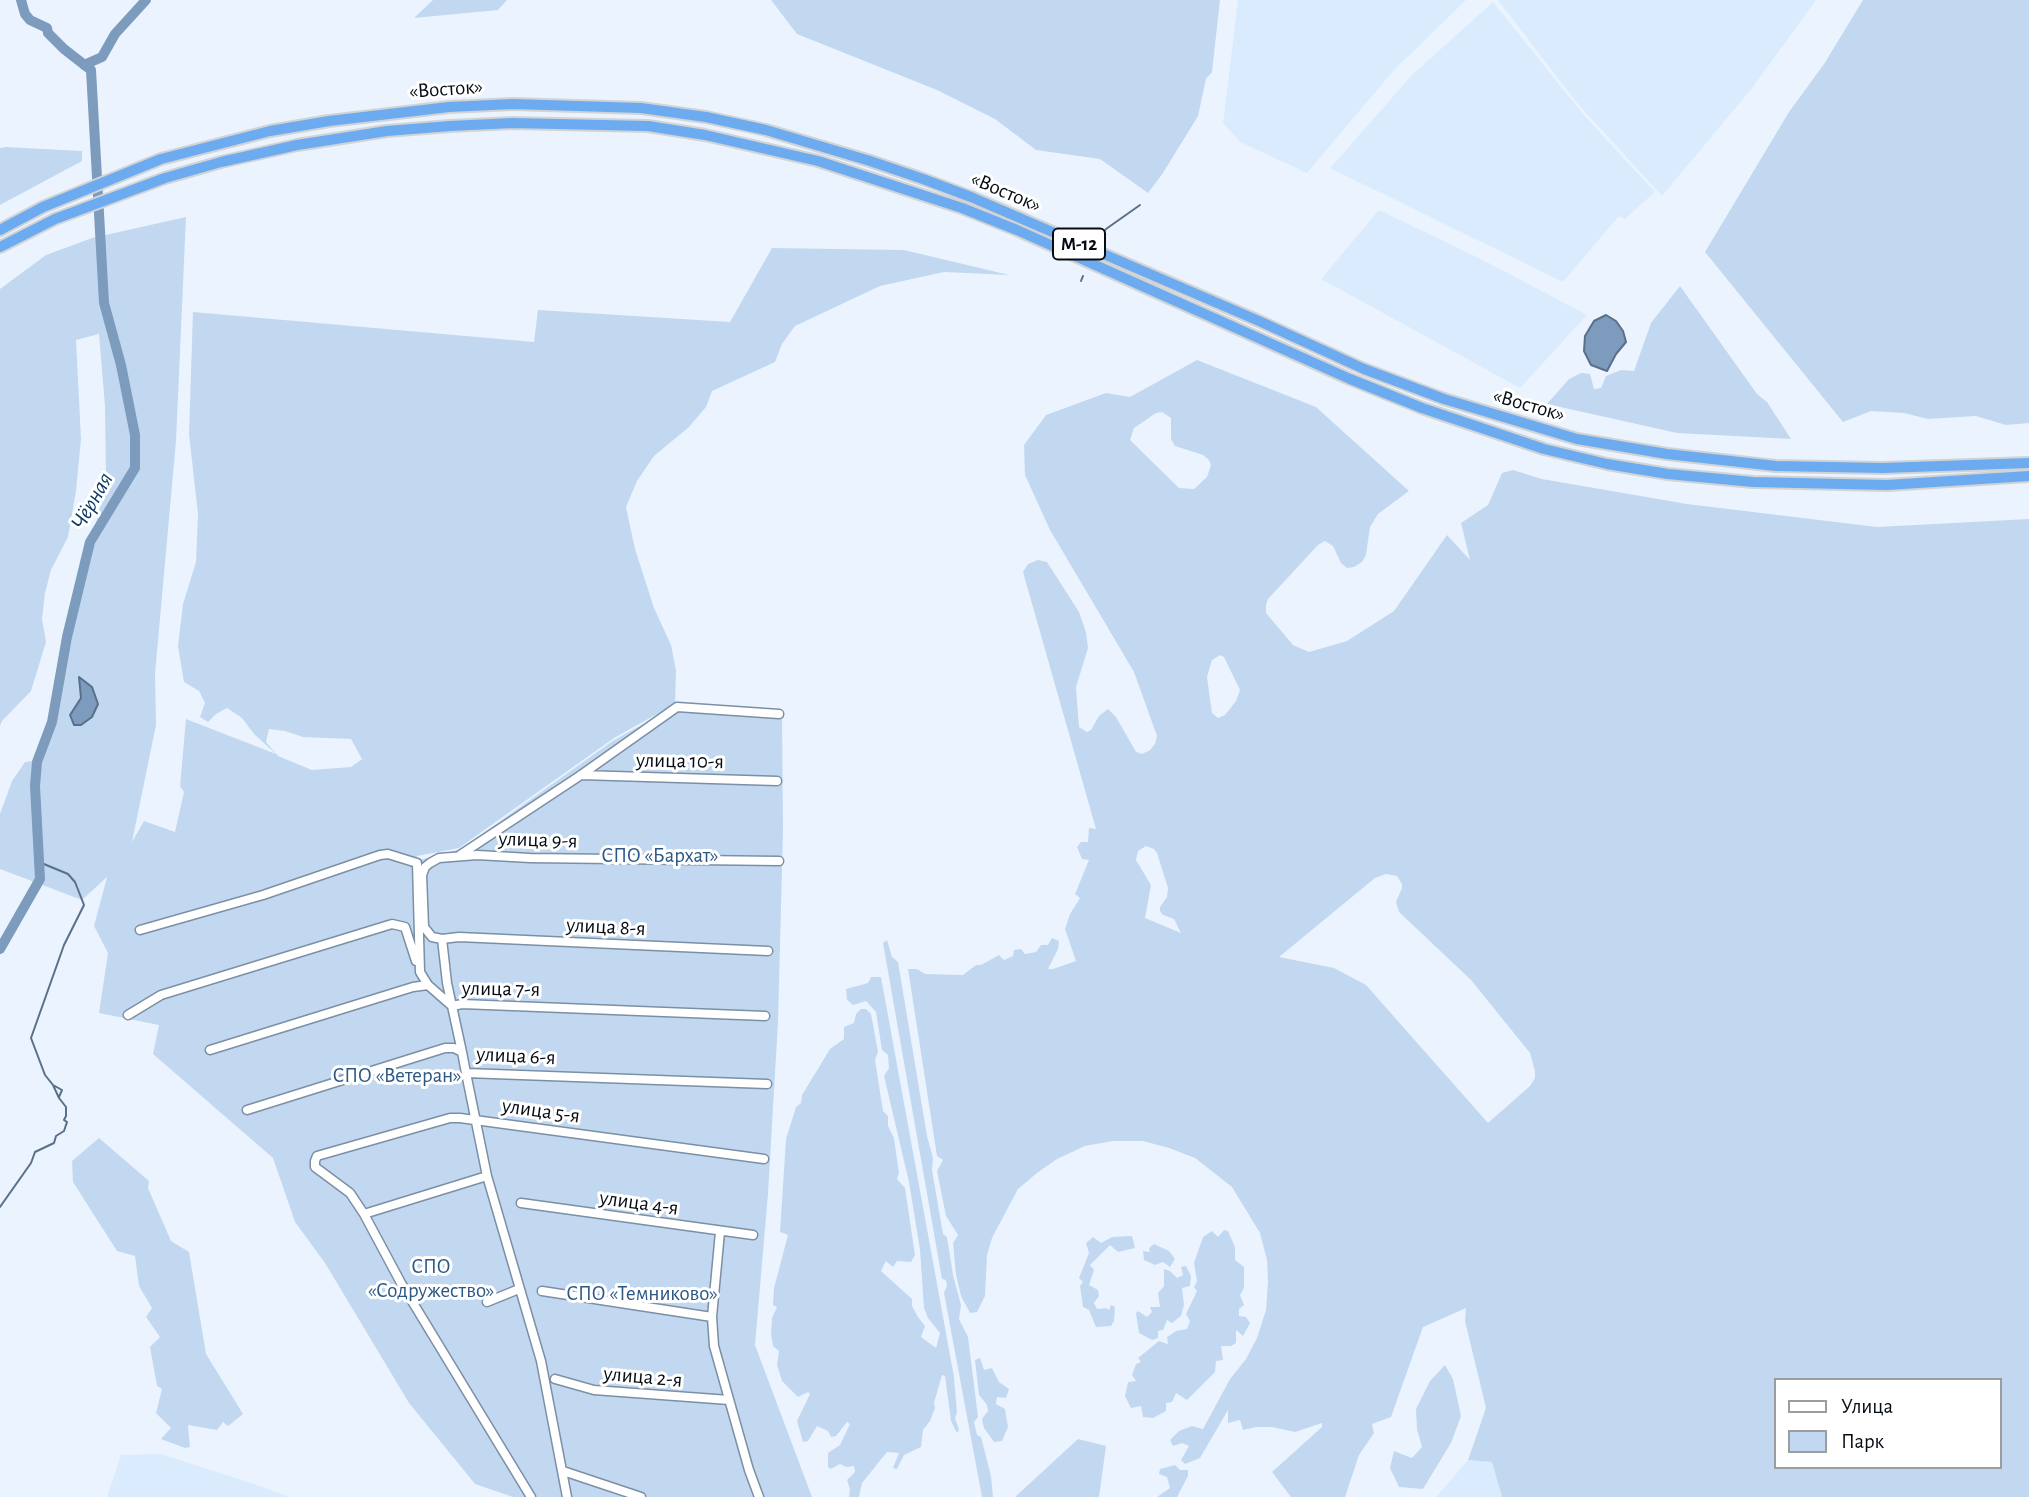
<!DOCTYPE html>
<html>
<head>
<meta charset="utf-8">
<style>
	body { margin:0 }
	#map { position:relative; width:2029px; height:1497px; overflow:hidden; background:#ebf4fe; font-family:"Alegreya Sans",sans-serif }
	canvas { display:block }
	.legend { position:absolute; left:1774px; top:1378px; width:228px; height:91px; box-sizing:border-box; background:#fff; border:2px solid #9b9ea1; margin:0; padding:9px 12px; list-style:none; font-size:21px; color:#060c14 }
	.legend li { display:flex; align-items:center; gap:14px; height:35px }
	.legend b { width:35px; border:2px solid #9b9ea1 }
</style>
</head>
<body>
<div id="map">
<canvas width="2029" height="1497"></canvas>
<ul class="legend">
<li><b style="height:9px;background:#fff"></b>Улица</li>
<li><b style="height:19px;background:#c2d8f1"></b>Парк</li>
</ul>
</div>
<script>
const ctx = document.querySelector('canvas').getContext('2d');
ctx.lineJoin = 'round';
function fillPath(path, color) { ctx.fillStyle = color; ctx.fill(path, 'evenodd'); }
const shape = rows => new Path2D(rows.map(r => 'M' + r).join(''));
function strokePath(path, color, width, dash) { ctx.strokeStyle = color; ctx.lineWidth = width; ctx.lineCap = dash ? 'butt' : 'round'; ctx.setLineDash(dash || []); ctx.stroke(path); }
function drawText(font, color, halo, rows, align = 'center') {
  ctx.font = font + ' "Alegreya Sans",sans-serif'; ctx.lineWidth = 6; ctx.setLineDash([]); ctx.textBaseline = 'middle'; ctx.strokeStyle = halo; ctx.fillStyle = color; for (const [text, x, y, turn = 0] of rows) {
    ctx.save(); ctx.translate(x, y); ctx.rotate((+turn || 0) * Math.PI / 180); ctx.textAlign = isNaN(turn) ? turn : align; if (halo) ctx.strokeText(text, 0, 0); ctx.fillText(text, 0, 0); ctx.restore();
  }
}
fillPath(shape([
	[1238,0,1466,0,1394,70,1307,173,1240,142,1223,123],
	[1498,0,1816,0,1753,87,1662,196,1577,103],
	[1493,2,1583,114,1655,192,1625,219,1619,216,1563,282,1330,168,1413,74],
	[1379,210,1483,260,1587,315,1520,388,1321,279],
	[161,1454,251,1483,289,1497,107,1497,121,1455],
	[1468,1460,1492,1462,1502,1497,1436,1497]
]), '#daebfd');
fillPath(shape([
	[433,0,507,0,498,10,414,18],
	[771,0,1220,0,1212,72,1206,79,1198,116,1163,173,1148,193,1100,159,1036,150,995,119,937,90,797,34],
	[1863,0,2029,0,2029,423,2006,425,1976,416,1928,419,1904,413,1871,411,1843,422,1705,252,1789,112,1824,64],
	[6,147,82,151,82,161,0,205,0,148],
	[186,217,176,441,155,674,156,725,132,842,144,821,175,832,184,792,180,786,186,719,276,754,254,734,242,718,227,708,216,714,208,722,200,717,205,703,199,691,184,682,178,646,183,604,196,562,198,514,189,434,193,312,534,342,538,310,730,322,772,248,904,250,1009,275,944,272,880,286,795,326,782,344,775,362,712,391,706,407,689,427,654,456,637,481,626,507,635,549,654,608,671,645,676,670,675,704,614,738,459,848,417,856,417,863,420,864,420,860,461,849,614,740,680,704,782,711,783,831,778,1022,768,1194,755,1345,812,1497,513,1497,475,1484,409,1403,325,1263,295,1222,273,1158,153,1054,159,1025,99,1013,108,953,94,926,107,877,82,900,0,869,0,814,12,781,25,762,39,760,61,685,68,628,83,581,106,480,105,406,99,334,76,340,81,439,76,491,68,537,51,570,45,593,42,619,46,642,31,691,2,721,0,726,0,289,46,255,92,238],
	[269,729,285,731,303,737,351,739,362,759,351,767,312,770,278,756,266,742],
	[1680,286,1757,394,1767,402,1791,439,1677,433,1547,404,1569,379,1581,373,1590,374,1594,389,1601,388,1606,376,1621,370,1634,371,1651,323],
	[1197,360,1316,407,1409,491,1378,514,1370,527,1366,555,1362,562,1354,567,1347,568,1341,563,1333,546,1325,541,1318,545,1268,599,1266,605,1266,613,1293,645,1309,652,1347,641,1394,611,1447,535,1470,560,1461,523,1488,505,1502,473,1513,470,1542,479,1687,504,1877,527,2029,519,2029,1497,1502,1497,1492,1462,1468,1460,1486,1408,1465,1321,1466,1308,1423,1327,1391,1417,1372,1424,1374,1433,1359,1455,1345,1497,1291,1497,1272,1472,1322,1427,1322,1423,1295,1432,1272,1427,1256,1427,1243,1430,1240,1420,1228,1423,1228,1410,1200,1458,1185,1464,1181,1460,1189,1446,1182,1443,1173,1446,1170,1440,1179,1431,1192,1426,1203,1429,1230,1379,1246,1359,1257,1338,1266,1310,1268,1282,1267,1260,1260,1233,1232,1187,1195,1158,1169,1148,1143,1141,1113,1141,1085,1146,1057,1159,1037,1173,1018,1189,992,1238,987,1255,985,1296,977,1312,970,1313,961,1296,956,1275,953,1243,958,1235,946,1216,937,1171,943,1160,937,1156,908,969,917,969,925,974,963,975,976,965,981,965,999,955,1004,960,1013,956,1014,950,1021,949,1025,954,1036,952,1041,945,1048,945,1052,938,1059,941,1058,949,1048,969,1053,969,1076,961,1065,929,1070,914,1080,898,1075,894,1089,860,1082,859,1077,847,1081,842,1088,842,1089,828,1096,829,1023,572,1028,564,1038,560,1047,562,1079,612,1086,632,1088,648,1076,687,1079,727,1087,732,1091,730,1099,716,1108,709,1116,717,1136,752,1142,754,1150,750,1155,744,1157,736,1134,672,1050,530,1025,475,1024,445,1046,415,1106,393,1130,397],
	[1162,412,1171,418,1171,439,1175,446,1203,455,1209,460,1211,465,1207,477,1194,489,1179,488,1130,440,1134,428,1156,413],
	[1220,655,1224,657,1240,690,1236,701,1225,715,1218,718,1212,713,1207,677,1212,660],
	[1146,846,1154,849,1157,853,1168,888,1167,897,1160,907,1160,911,1163,915,1174,919,1181,933,1145,918,1151,885,1136,860,1138,851],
	[1386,874,1397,876,1402,884,1402,888,1396,902,1399,912,1471,980,1530,1053,1535,1071,1535,1078,1530,1086,1488,1123,1366,985,1334,968,1279,957,1375,878],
	[1775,1380,1999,1380,1999,1467,1775,1467],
	[887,940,892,957,898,962,927,1136,933,1158,932,1170,943,1234,947,1237,953,1275,961,1305,959,1319,968,1337,978,1417,974,1422,977,1435,981,1437,991,1476,993,1497,982,1497,944,1293,947,1286,946,1280,942,1279,883,943],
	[871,977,881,977,954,1377,957,1413,955,1418,959,1430,957,1433,951,1421,945,1376,942,1375,934,1403,935,1408,930,1421,923,1430,921,1447,904,1455,897,1469,893,1468,899,1453,887,1452,862,1483,859,1497,849,1497,850,1489,847,1480,855,1472,854,1466,846,1467,840,1464,831,1469,828,1467,828,1453,840,1445,850,1424,847,1422,836,1436,831,1437,828,1431,817,1426,808,1441,803,1442,797,1421,810,1394,808,1392,798,1397,782,1381,777,1365,779,1351,773,1346,771,1334,772,1318,777,1307,773,1305,774,1288,788,1235,780,1232,786,1139,796,1107,801,1103,802,1095,830,1049,844,1039,844,1027,854,1023,856,1014,861,1009,866,1009,871,1014,878,1052,875,1060,883,1111,888,1116,888,1126,894,1138,899,1173,897,1179,905,1188,915,1255,911,1262,897,1261,893,1267,886,1261,881,1271,912,1299,912,1306,918,1317,925,1326,921,1337,936,1348,940,1333,928,1318,924,1308,920,1250,909,1182,884,1076,889,1068,888,1055,882,1050,876,1012,866,1001,853,1005,847,1000,846,989,868,983],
	[99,1138,149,1181,148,1188,171,1241,189,1252,206,1354,243,1414,228,1426,223,1422,217,1430,188,1425,190,1447,185,1448,161,1439,171,1428,156,1413,162,1389,157,1386,150,1347,160,1337,146,1317,152,1308,139,1286,135,1256,117,1251,73,1182,72,1161],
	[1224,1230,1228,1231,1235,1247,1235,1260,1244,1267,1244,1288,1240,1295,1244,1305,1239,1309,1239,1316,1246,1317,1250,1323,1243,1336,1236,1330,1236,1343,1231,1346,1221,1346,1223,1360,1216,1361,1215,1372,1187,1400,1176,1393,1172,1402,1166,1403,1166,1411,1153,1418,1143,1417,1141,1406,1131,1408,1125,1396,1128,1382,1136,1381,1132,1375,1136,1364,1141,1362,1138,1358,1159,1341,1168,1344,1167,1337,1176,1331,1187,1329,1190,1321,1186,1314,1197,1291,1194,1287,1197,1281,1194,1263,1203,1237,1212,1231,1218,1237],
	[1132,1236,1135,1248,1118,1252,1110,1245,1090,1265,1094,1270,1089,1285,1098,1290,1099,1296,1094,1303,1097,1309,1106,1308,1109,1310,1111,1305,1115,1307,1114,1321,1111,1326,1096,1327,1089,1310,1083,1307,1080,1286,1083,1282,1079,1278,1089,1253,1086,1243,1093,1237,1101,1243,1112,1237],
	[1154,1244,1169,1251,1175,1259,1170,1267,1163,1262,1155,1265,1144,1260,1143,1251,1150,1252,1149,1248],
	[1186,1266,1191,1276,1190,1286,1182,1288,1184,1305,1181,1316,1172,1323,1167,1320,1163,1330,1158,1331,1158,1338,1152,1340,1139,1333,1136,1313,1138,1311,1147,1317,1152,1312,1150,1307,1160,1307,1158,1293,1164,1286,1164,1269,1170,1271,1177,1278,1183,1275,1181,1267],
	[980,1358,984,1370,992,1368,999,1382,1009,1389,1006,1398,997,1397,996,1404,1005,1409,1008,1427,1002,1441,994,1442,984,1428,982,1419,988,1411,987,1405,979,1395,975,1360],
	[1445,1365,1453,1379,1461,1416,1451,1443,1423,1489,1399,1487,1390,1468,1394,1451,1412,1458,1422,1447,1417,1429,1416,1409,1430,1381],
	[1078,1439,1106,1446,1099,1497,1015,1497],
	[1175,1465,1180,1470,1188,1470,1188,1476,1177,1497,1157,1497,1170,1488,1167,1477,1159,1474,1160,1469]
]), '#c2d8f1');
const water = shape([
	[1606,315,1616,321,1623,331,1626,342,1616,354,1607,371,1591,365,1584,351,1585,336,1594,321,1606,315],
	[79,677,92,687,98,704,92,717,81,725,74,725,70,715,81,698,79,677]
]);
fillPath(water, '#7d9bbc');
strokePath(water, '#59708a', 2);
strokePath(shape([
	[1099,238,1106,229,1140,205],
	[1081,281,1083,276],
	[53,1085,62,1090,59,1097],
	[0,1207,31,1163,35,1152,54,1143,56,1136,64,1131,67,1122,64,1120,66,1116,66,1107,59,1098,53,1085,45,1075,31,1038,64,945,84,905,75,882,68,874,39,862]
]), '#59708a', 2);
strokePath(shape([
	[84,65,102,57,115,34,146,0],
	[0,949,40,879,35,786,37,762,52,722,67,637,90,542,135,468,135,435,121,365,104,303,91,70,64,49,48,33,47,28,30,20,25,14,21,0]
]), '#7d9bbc', 10);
const minor = shape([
	[581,775,777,781],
	[460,855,581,775,677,707,779,714],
	[140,930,263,895,380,855,388,854,417,863,420,972,428,985],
	[442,939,459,937,768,951],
	[128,1015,161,995,392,924,405,927,416,961],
	[210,1050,413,987,428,985,452,1006,462,1004,765,1016],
	[462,1052,447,983,442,939,432,937,424,927,422,875,425,867,430,863,439,858,477,855,530,858,779,861],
	[466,1073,487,1176,541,1361,567,1497],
	[247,1110,445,1048,454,1048,462,1052,466,1073,767,1084],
	[521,1203,753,1235],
	[364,1214,487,1176],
	[720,1232,712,1317,714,1346,749,1470,759,1497],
	[542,1291,712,1317],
	[487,1302,519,1289],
	[555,1379,594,1390,729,1400],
	[563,1471,641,1497],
	[531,1497,401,1283,364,1214,350,1193,315,1167,315,1161,317,1156,450,1118,460,1118,764,1159]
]);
const highway = shape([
	[0,230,43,207,161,159,270,131,329,121,449,107,513,104,641,108,706,117,766,130,870,161,923,179,971,197,1259,321,1364,369,1444,399,1577,439,1667,454,1776,466,1883,468,2029,463],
	[0,247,55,219,165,178,221,162,297,145,387,131,450,126,512,123,648,126,705,135,818,161,962,208,1017,230,1350,379,1422,408,1544,449,1607,464,1668,474,1753,482,1887,485,2029,476]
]);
strokePath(minor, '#7b8fa5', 11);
strokePath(highway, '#d2d3d5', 14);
strokePath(minor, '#fff', 8);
strokePath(highway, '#6cabef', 10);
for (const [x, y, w] of [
	[1079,244,52]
]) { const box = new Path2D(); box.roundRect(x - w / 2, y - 15.5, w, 31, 5); ctx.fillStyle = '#fff'; ctx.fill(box); strokePath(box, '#060c14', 2); }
drawText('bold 19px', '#060c14', null, [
	["М-12",1079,244]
]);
drawText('21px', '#060c14', '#fff', [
	["«Восток»",446,89,-4],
	["«Восток»",1006,192,23],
	["«Восток»",1529,405,16],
	["улица 10-я",680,761,1],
	["улица 9-я",538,840,2],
	["улица 8-я",606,927,3],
	["улица 7-я",501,989,1],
	["улица 6-я",516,1056,3],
	["улица 5-я",541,1111,8],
	["улица 4-я",639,1203,8],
	["улица 2-я",643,1377,5]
]);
drawText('21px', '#2c5886', '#fff', [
	["СПО «Бархат»",660,856],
	["СПО «Ветеран»",397,1076],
	["СПО",431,1267],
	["«Содружество»",431,1291],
	["СПО «Темниково»",642,1294]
]);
drawText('italic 23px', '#0b3965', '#fff', [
	["Чёрная",92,501,-60]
]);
</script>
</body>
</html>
